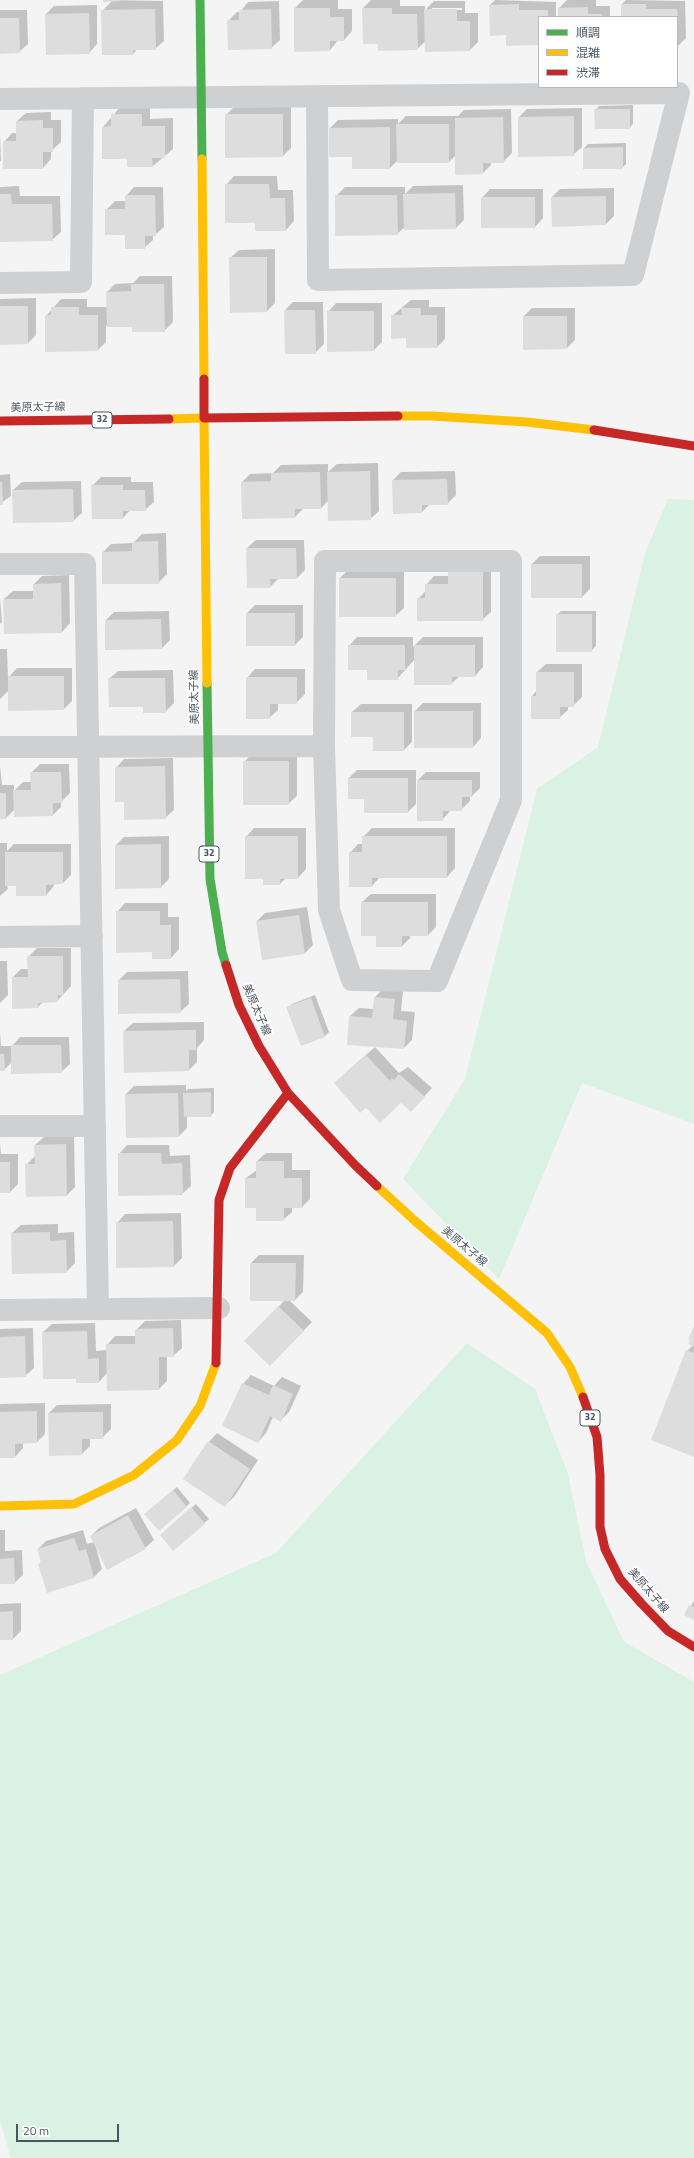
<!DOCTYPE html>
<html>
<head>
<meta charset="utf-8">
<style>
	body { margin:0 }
	#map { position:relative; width:694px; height:2158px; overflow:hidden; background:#f4f4f4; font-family:"Titillium Web","Noto Sans JP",sans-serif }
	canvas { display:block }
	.legend { position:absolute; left:538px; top:16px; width:140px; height:72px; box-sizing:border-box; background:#fff; border:1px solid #b7bbc0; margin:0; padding:5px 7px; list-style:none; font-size:12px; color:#4a5661 }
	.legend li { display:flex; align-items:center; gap:8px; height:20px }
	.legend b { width:20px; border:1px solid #b7bbc0 }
	.scale { position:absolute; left:16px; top:2124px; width:103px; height:18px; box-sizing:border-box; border:2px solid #4a5661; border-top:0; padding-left:5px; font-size:12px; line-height:14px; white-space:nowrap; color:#4a5661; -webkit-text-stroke:3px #fff; paint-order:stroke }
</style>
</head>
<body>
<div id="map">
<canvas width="694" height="2158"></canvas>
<ul class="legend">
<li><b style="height:5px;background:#4caf50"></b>順調</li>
<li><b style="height:5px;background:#ffc107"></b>混雑</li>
<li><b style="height:5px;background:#c62828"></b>渋滞</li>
</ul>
<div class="scale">20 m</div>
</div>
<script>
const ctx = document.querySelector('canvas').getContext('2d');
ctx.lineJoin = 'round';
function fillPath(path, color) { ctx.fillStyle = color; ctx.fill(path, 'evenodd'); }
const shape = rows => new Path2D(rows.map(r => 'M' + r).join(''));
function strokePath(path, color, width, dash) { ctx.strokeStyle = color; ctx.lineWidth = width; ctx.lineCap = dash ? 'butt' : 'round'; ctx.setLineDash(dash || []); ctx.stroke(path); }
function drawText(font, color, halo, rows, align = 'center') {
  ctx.font = font + ' "Titillium Web","Noto Sans JP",sans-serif'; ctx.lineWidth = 3.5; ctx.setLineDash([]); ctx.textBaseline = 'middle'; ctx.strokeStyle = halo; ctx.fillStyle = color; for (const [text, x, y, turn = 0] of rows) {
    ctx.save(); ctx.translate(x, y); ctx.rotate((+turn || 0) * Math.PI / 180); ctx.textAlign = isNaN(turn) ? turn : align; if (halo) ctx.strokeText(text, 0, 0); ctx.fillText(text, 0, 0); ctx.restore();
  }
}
fillPath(shape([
	[668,499,694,500,694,1124,582,1083,499,1279,403,1179,465,1079,537,789,598,747,645,553],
	[467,1343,535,1389,568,1474,586,1561,624,1642,694,1682,694,2158,11,2158,0,2121,0,1675,276,1553]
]), '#d9f2e3');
fillPath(shape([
	[104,0,163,1,164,41,155,49,137,49,133,54,102,11,112,1],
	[303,0,338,0,338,9,352,9,352,31,344,40,338,40,330,50,295,51,295,8],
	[371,0,400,0,400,6,425,6,425,10,434,1,465,1,465,13,478,13,478,42,470,50,426,41,417,49,379,43,364,43,363,8],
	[432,8,462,8,462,10,432,10],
	[495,0,556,2,556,17,539,17,539,44,507,34,490,5],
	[567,0,596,0,596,6,610,6,610,17,559,17,559,8],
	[626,0,685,1,686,38,677,47,677,17,622,17,622,4],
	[279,1,280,40,271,48,228,21,237,12,240,12,248,2],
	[97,5,97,44,89,53,46,14,54,6],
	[0,10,27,10,28,44,19,52,0,53],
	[633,105,633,124,629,128,595,110,599,106],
	[121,106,150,106,150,119,173,118,173,149,153,166,128,158,103,127],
	[291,106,291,148,283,156,226,115,234,107],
	[582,108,582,147,573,155,519,117,527,109],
	[511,109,512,153,503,162,491,162,491,165,483,173,456,155,449,162,398,160,390,168,353,156,330,128,338,120,398,119,398,124,406,116,458,116,464,110],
	[51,112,51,120,61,120,61,142,51,151,51,159,43,168,4,142,12,133,17,133,17,121,26,113],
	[0,134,1,161,0,161],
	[626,143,626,164,622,168,584,148,588,144],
	[234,176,277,176,278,190,293,190,294,221,286,230,256,222,226,185],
	[463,185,464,220,456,228,405,227,397,234,336,196,345,187,405,187,405,194,413,186],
	[19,186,20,196,60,196,61,232,52,240,0,241,0,187],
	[134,187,163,187,164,227,155,235,153,235,153,240,144,248,126,234,106,210,115,201,126,201,126,196],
	[614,188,614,216,606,224,552,197,560,189],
	[490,189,543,189,543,218,535,227,482,198],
	[275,249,275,303,267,311,230,258,239,250],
	[140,276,172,276,173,322,164,331,133,326,106,326,106,342,98,350,46,316,61,299,87,299,87,307,107,307,107,292,115,284,133,283],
	[36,298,36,335,28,343,0,344,0,299],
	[411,300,429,300,429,307,445,307,445,339,437,347,407,347,407,337,392,316],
	[293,302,323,302,324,344,315,353,286,353,285,310],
	[336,303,382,303,382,342,374,350,328,312],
	[532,308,575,308,575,340,567,348,524,316],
	[378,463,379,511,370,519,329,500,321,508,303,509,295,517,242,482,250,474,273,473,281,465,328,464,328,472,337,464],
	[455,471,456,495,447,504,430,504,422,512,393,480,401,472],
	[10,474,11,496,0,504,0,475],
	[101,477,131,477,131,482,153,482,154,502,145,510,130,510,123,518,92,486],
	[81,481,82,513,73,521,13,490,22,482],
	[166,533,167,574,158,583,103,583,103,552,111,544,133,543,142,534],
	[256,540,304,540,305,570,297,578,279,578,270,587,247,548],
	[540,556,590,556,590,589,582,597,532,597,532,564],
	[491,562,491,612,482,620,418,599,426,591,426,585,434,576,449,576],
	[348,570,404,570,404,608,395,616,340,578],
	[69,575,70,623,62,632,4,599,13,591,34,591,34,584,42,576],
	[0,598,2,622,0,624],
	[255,605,303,605,303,637,295,645,247,613],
	[169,611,170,640,162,648,106,620,114,612],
	[561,611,596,611,596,646,591,651,557,615],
	[357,637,413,637,413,647,423,637,483,637,483,667,475,676,460,676,451,684,415,659,397,679,349,646],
	[0,649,7,649,8,678,17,668,72,668,72,701,64,709,9,690,0,699],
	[546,664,582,664,582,697,573,706,568,706,568,710,559,718,532,696,537,690,537,672],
	[255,669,305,669,305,694,296,703,278,703,278,710,269,718,247,678],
	[173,670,174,703,165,712,144,706,109,679,118,671],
	[423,703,481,703,481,738,473,747,415,747,415,711],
	[361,704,412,704,412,742,404,750,374,736,352,712],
	[253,753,297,753,297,796,288,804,244,762],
	[173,758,174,810,165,818,125,801,116,768,124,759],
	[40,764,69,764,70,793,61,802,61,807,53,815,15,809,6,818,0,818,0,766,2,785,14,785,14,791,23,782,32,782,31,773],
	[357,770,416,770,416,804,408,812,365,798,349,778],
	[426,772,480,772,480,788,472,796,470,796,470,801,461,810,451,810,442,820,418,780],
	[254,828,306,828,306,869,298,878,286,878,280,884,264,878,246,837],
	[372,828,455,828,455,868,447,877,380,877,372,886,350,853,358,844,363,844,363,837],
	[169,836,169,879,161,887,116,888,116,845,124,837],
	[0,843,7,843,7,851,14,844,71,844,71,875,63,883,54,884,54,886,46,895,17,895,17,885,7,885,8,889,0,896],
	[371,894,436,894,436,927,428,935,410,935,410,938,402,946,377,946,377,935,362,935,362,902],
	[125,903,168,903,168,917,179,917,179,949,171,958,153,951,117,912],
	[307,907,313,945,305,953,263,959,257,921,265,913],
	[37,948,71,948,71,986,57,1001,43,1002,38,1007,13,977,21,969,29,969,28,957],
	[0,961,7,961,8,995,0,1003],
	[188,971,189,1004,180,1012,119,980,127,972],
	[383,989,403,991,401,1011,415,1012,412,1040,404,1048,350,1016,359,1008,374,1009,375,997],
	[315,995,329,1032,325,1036,288,1008,292,1004],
	[204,1022,204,1040,197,1048,197,1062,189,1070,124,1031,133,1023],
	[0,1032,1,1046,12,1046,20,1037,69,1037,70,1064,61,1072,12,1062,4,1070,0,1070],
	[375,1047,399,1073,408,1067,432,1088,419,1102,401,1102,343,1075],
	[186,1085,186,1091,188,1089,214,1088,214,1112,210,1116,187,1116,187,1128,179,1136,126,1094,134,1086],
	[74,1136,75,1187,67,1195,26,1165,35,1156,35,1145,44,1137],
	[0,1143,1,1154,18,1154,18,1184,10,1192,0,1192],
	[127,1145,169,1145,170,1156,190,1155,191,1186,182,1194,119,1154],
	[266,1153,292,1153,292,1170,310,1170,310,1199,302,1207,292,1207,292,1212,283,1220,257,1207,246,1178,257,1170,257,1161],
	[181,1213,182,1258,174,1266,117,1223,125,1214],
	[58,1224,58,1233,74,1232,75,1263,66,1272,12,1233,21,1225],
	[259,1255,304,1255,303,1292,295,1300,289,1300,312,1322,270,1365,245,1341,285,1300,251,1300,251,1263],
	[181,1320,182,1348,173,1356,167,1356,167,1381,159,1389,107,1373,99,1382,77,1382,77,1378,43,1332,52,1324,95,1323,96,1351,107,1350,107,1345,115,1336,136,1336,136,1330,145,1321],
	[33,1328,34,1368,25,1376,0,1377,0,1329],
	[694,1329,694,1455,687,1351,693,1345,692,1339],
	[251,1375,274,1386,282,1377,301,1386,289,1412,281,1420,273,1417,266,1433,258,1442,243,1384],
	[45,1403,45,1434,37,1442,23,1443,23,1448,15,1457,0,1457,0,1404],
	[111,1404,111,1429,102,1438,90,1438,90,1446,82,1454,49,1413,57,1405],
	[217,1433,258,1460,234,1497,225,1505,209,1442],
	[177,1487,190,1503,186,1507,150,1510],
	[196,1504,209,1519,173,1549,165,1531],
	[136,1508,154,1540,145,1548,96,1548,102,1569,94,1577,39,1564,42,1561,38,1549,46,1541,83,1530,87,1544,94,1542,91,1536,99,1528],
	[0,1530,5,1530,5,1551,22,1550,23,1575,14,1583,0,1583],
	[694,1601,694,1619,685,1615],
	[21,1603,21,1631,13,1639,0,1639,0,1604]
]), '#0003');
fillPath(shape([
	[103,0,121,0,121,1,103,2],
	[519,4,519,10,548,10,548,17,539,17,539,45,506,46,506,35,490,36,489,5],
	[621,4,646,4,646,9,677,9,678,17,621,17],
	[588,7,588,14,602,14,602,17,558,17,558,8],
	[294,8,330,8,330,17,344,17,344,41,330,41,330,51,294,52],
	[362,8,392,8,392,14,417,14,418,50,378,51,378,44,363,44],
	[155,9,156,50,133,50,133,55,102,55,101,10],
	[271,9,272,49,228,50,227,20,239,20,239,10],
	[424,9,457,9,457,21,470,21,470,51,425,52],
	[89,13,90,54,46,55,45,14],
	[0,18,19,18,20,53,0,54],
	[594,109,630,109,630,129,595,129],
	[111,114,142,114,142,126,165,126,165,158,152,158,153,167,127,167,127,159,102,159,102,127,111,126],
	[225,114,283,114,283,157,225,158],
	[574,116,574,156,518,157,518,117],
	[503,117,504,163,483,163,483,174,455,175,455,118],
	[43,120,43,128,53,128,53,152,43,152,43,169,3,169,3,141,16,141,16,121],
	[396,124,449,124,449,163,397,163],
	[390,127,390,169,352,169,352,157,329,157,329,128],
	[623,147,623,169,583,169,583,148],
	[225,184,269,184,270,198,285,198,286,231,255,231,255,223,225,223],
	[455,193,456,229,404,230,403,194],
	[0,194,11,194,12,204,52,204,53,241,0,242],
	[125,195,155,195,156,236,145,236,145,249,125,249,125,235,105,235,105,209,125,209],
	[335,195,397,195,398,235,335,236],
	[606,196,606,225,552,227,551,197],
	[481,197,535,197,535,228,481,228],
	[229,257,267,257,267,312,230,313],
	[131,284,164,284,165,332,132,332,132,327,107,327,106,292,131,291],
	[0,306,28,306,28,344,0,345],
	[51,307,79,307,79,315,98,315,98,351,45,352,45,315,51,315],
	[401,308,421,308,421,315,437,315,437,348,406,348,406,338,391,339,391,315,402,315],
	[284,310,315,310,316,354,285,354],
	[327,311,374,311,374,351,327,352],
	[523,316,567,316,567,349,523,350],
	[370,471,371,520,328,521,327,472],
	[320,472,321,509,295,509,295,518,242,519,241,482,271,481,271,473],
	[447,479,448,505,422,505,422,513,393,514,392,480],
	[0,482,2,482,3,505,0,505],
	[91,485,123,485,123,490,145,490,146,511,123,511,123,519,92,519],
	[73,489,74,522,13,523,12,490],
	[158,541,159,584,102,584,102,552,132,551,132,542],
	[246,548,296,548,297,579,270,579,271,588,247,588],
	[531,564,582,564,582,598,531,598],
	[448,570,483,570,483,621,417,621,417,598,425,598,425,584,448,584],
	[339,578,396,578,396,617,339,617],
	[61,583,62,633,4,634,3,599,33,599,33,584],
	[246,613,295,613,295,646,246,646],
	[556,614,592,614,592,652,556,652],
	[161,619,162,649,105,650,105,620],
	[348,645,405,645,405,670,398,670,398,680,367,680,367,670,348,670],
	[414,645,475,645,475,677,452,677,452,685,414,685],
	[536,672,574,672,574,707,560,707,560,719,531,719,531,696,536,696],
	[8,676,64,676,64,710,8,711],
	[246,677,297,677,297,704,270,704,270,719,246,719],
	[108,678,165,678,166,713,143,713,143,707,109,707],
	[414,711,473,711,473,748,414,748],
	[351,712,404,712,404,751,373,751,373,737,351,737],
	[243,761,289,761,289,805,243,805],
	[165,766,166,819,124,820,124,802,115,802,115,767],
	[30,772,61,772,62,803,53,803,53,816,14,817,13,790,31,790],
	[348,778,408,778,408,813,364,813,364,799,348,799],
	[417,780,472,780,472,797,462,797,462,811,443,811,443,821,417,821],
	[0,793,6,793,6,819,0,819],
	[245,836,298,836,298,879,280,879,280,885,263,885,263,879,245,879],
	[362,836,447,836,447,878,372,878,372,887,349,887,349,852,362,852],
	[161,844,161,888,115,889,115,845],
	[5,852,63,852,63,884,46,885,46,896,16,896,16,886,5,886],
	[361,902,428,902,428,936,402,936,402,947,376,947,376,936,361,936],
	[116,911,160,911,160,925,171,925,171,959,152,959,152,952,116,953],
	[299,915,305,954,262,960,256,921],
	[27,956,63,956,63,995,58,995,58,1002,38,1003,38,1008,12,1009,12,977,28,977],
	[180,979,181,1013,118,1014,118,980],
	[374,997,395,999,393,1019,407,1021,404,1049,347,1045,349,1016,372,1018],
	[311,998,325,1037,301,1046,286,1007],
	[196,1030,196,1050,189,1050,189,1071,124,1073,123,1031],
	[11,1045,61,1045,62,1073,11,1074],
	[0,1054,4,1054,5,1071,0,1071],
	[366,1055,390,1081,392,1078,394,1080,399,1074,425,1097,411,1112,401,1103,380,1123,366,1108,360,1113,334,1083],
	[211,1092,211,1117,184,1117,183,1093],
	[178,1093,179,1137,126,1138,125,1094],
	[66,1144,67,1196,26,1197,25,1164,35,1164,34,1145],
	[118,1153,161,1153,162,1164,182,1163,183,1195,118,1196],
	[256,1161,284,1161,284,1178,302,1178,302,1208,284,1208,284,1221,256,1221,256,1208,245,1208,245,1178,256,1178],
	[0,1162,10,1162,10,1193,0,1193],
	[173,1221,174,1267,116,1268,116,1222],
	[50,1232,50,1241,66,1240,67,1273,12,1274,11,1233],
	[250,1263,296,1263,295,1301,250,1301],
	[278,1306,304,1331,270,1366,244,1341],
	[694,1326,694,1346,688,1344,690,1340,688,1339],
	[173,1328,174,1357,159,1357,159,1390,107,1391,106,1344,135,1344,135,1329],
	[87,1331,88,1359,99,1358,99,1383,76,1383,76,1379,43,1379,42,1332],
	[25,1336,26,1377,0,1378,0,1337],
	[686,1350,694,1353,694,1457,651,1440],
	[242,1383,269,1395,273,1385,293,1394,281,1422,270,1416,258,1443,222,1426],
	[37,1411,37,1443,15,1444,15,1458,0,1458,0,1412],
	[81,1412,103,1412,103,1439,82,1439,82,1455,49,1456,48,1413],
	[208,1441,250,1469,225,1507,183,1479],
	[173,1490,187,1507,159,1531,144,1514],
	[191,1507,205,1524,173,1551,160,1535],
	[128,1515,146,1549,107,1570,90,1536],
	[74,1538,79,1551,86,1549,94,1578,47,1593,38,1564,41,1563,37,1549],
	[14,1558,15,1584,0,1584,0,1559],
	[689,1605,694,1607,694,1620,684,1615],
	[13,1611,13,1640,0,1640,0,1612]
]), '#ddddde');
strokePath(shape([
	[0,99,679,93,633,275,318,280,317,97],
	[0,283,81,282,83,98],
	[325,561,511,561,511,800,437,981,352,980,329,910,324,746,325,561],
	[0,564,85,564,98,1309],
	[0,747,324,746],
	[0,937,92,936],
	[0,1126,95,1126],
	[0,1310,219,1308]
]), '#ced0d2', 22);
strokePath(shape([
	[200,0,202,159],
	[207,683,210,879,222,952,226,965]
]), '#4caf50', 9);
strokePath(shape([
	[202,159,204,379],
	[398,416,432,416,527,422,594,430],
	[169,419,204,418,207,683],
	[377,1186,415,1221,547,1333,570,1367,583,1397],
	[0,1506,74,1504,134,1475,177,1440,200,1406,216,1363]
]), '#ffc107', 9);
strokePath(shape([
	[204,379,204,418,398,416],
	[0,421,169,419],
	[594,430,694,446],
	[226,965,239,1005,259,1046,288,1093,355,1165,377,1186],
	[216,1363,219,1200,230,1168,288,1093],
	[583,1397,597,1437,600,1475,600,1527,605,1549,620,1579,641,1603,668,1631,694,1647]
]), '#c62828', 9);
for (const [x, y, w] of [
	[102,420,20],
	[209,854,20],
	[590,1418,20]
]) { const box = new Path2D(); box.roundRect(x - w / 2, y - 8, w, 16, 3); ctx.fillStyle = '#fff'; ctx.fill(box); strokePath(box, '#4a5661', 1); }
drawText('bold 10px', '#4a5661', null, [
	["32",102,420],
	["32",209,854],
	["32",590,1418]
]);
drawText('11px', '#4a5661', '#fff', [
	["美原太子線",38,408,-1],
	["美原太子線",195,697,-91],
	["美原太子線",256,1010,67],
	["美原太子線",464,1247,40],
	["美原太子線",648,1591,49]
]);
</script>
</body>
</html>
